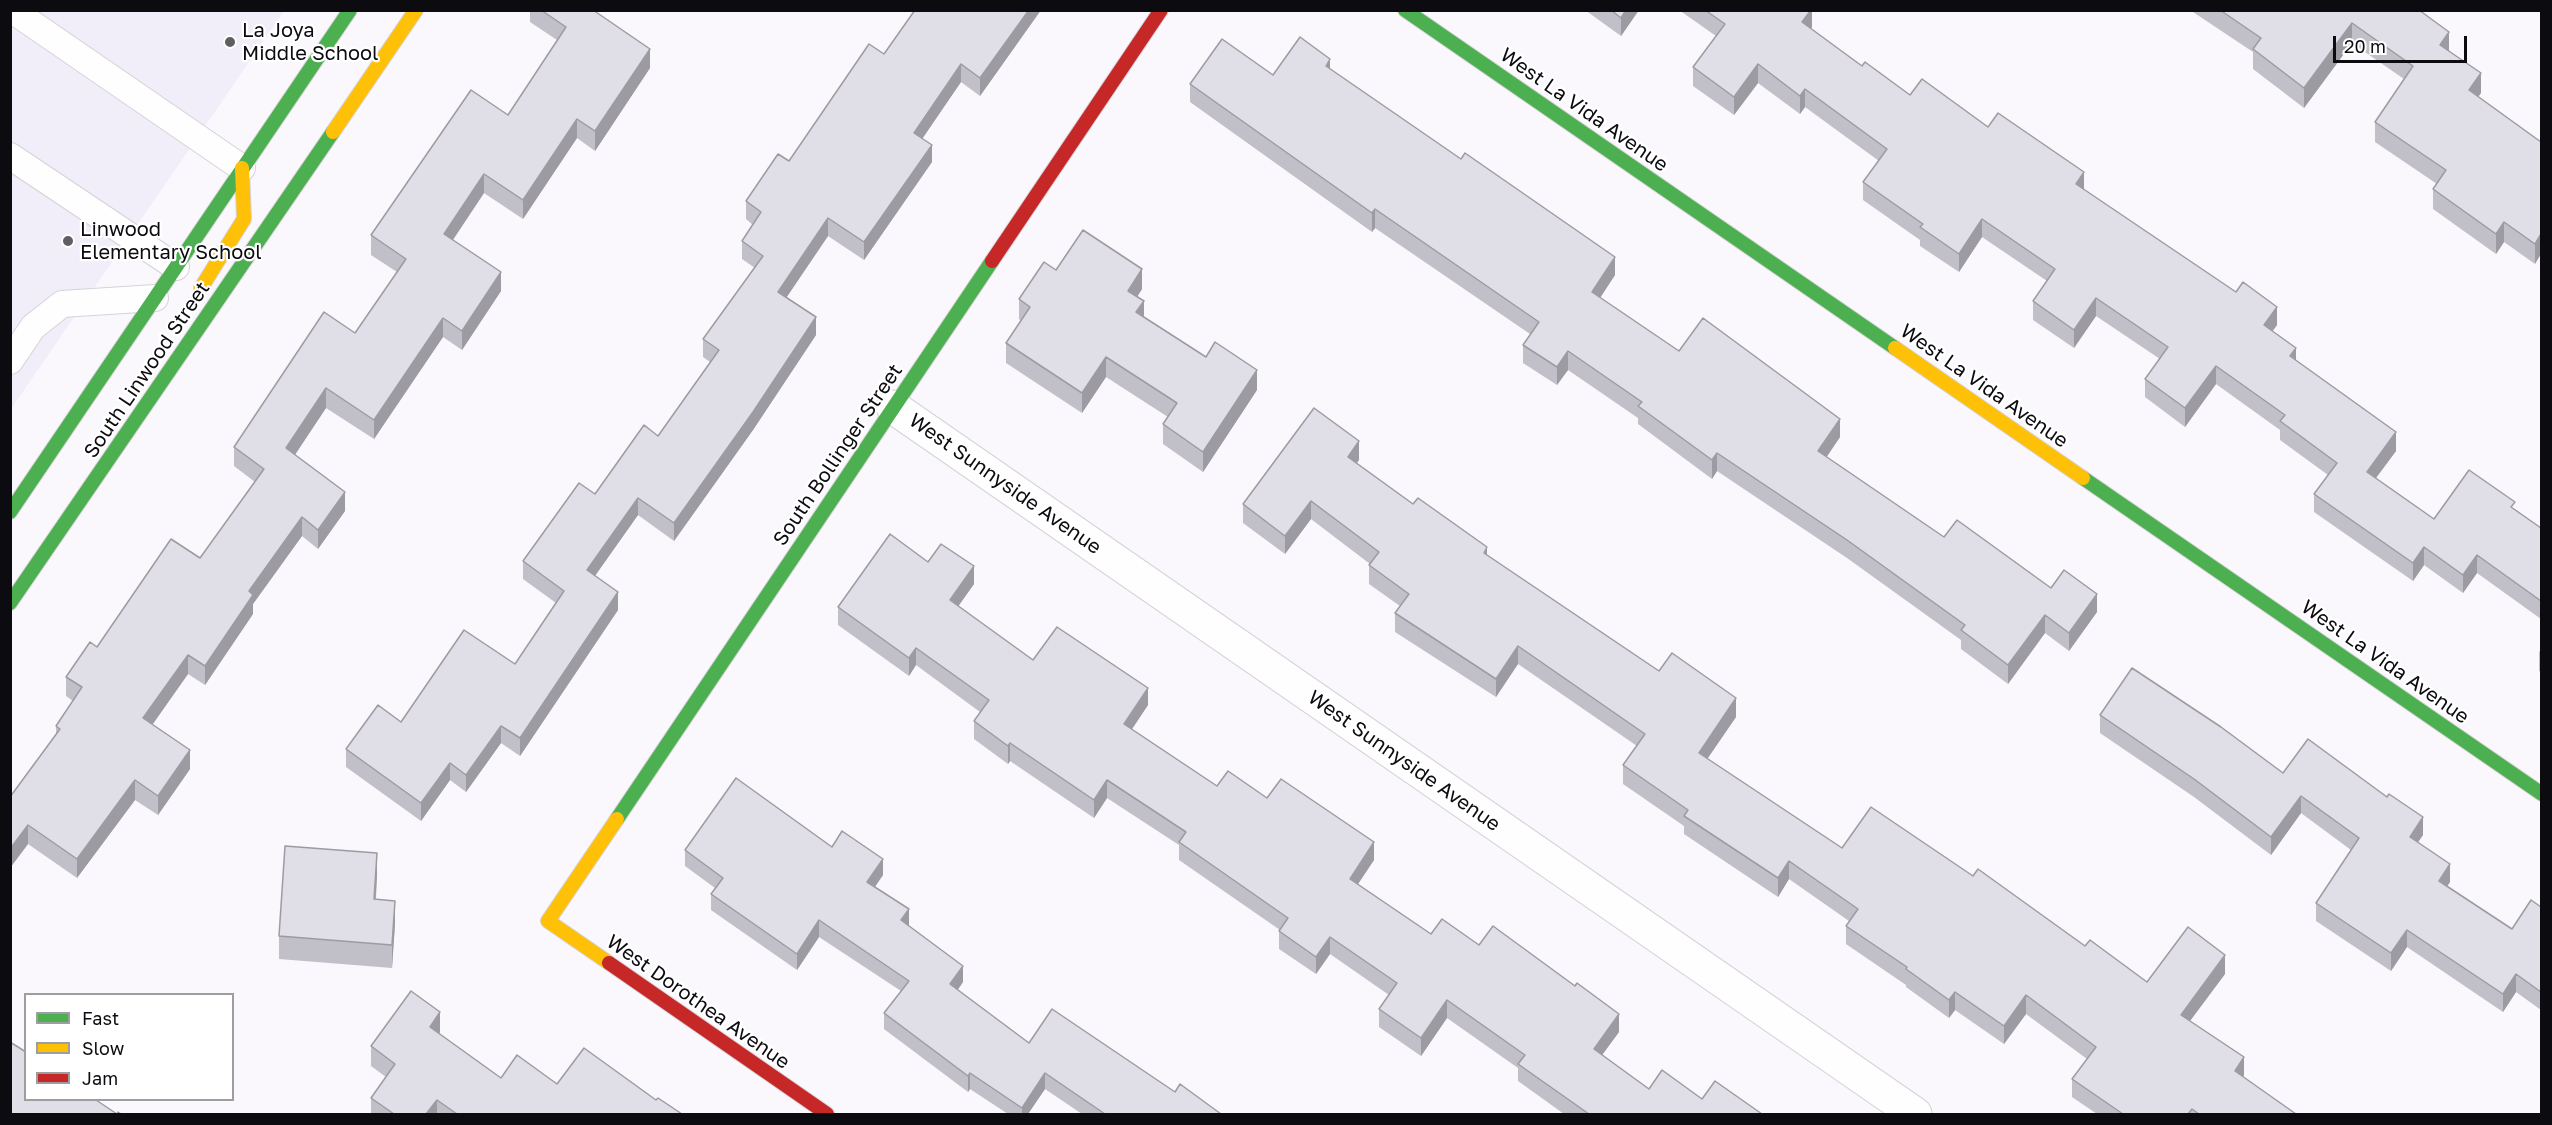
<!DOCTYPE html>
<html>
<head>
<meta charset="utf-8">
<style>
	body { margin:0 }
	#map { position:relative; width:2552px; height:1125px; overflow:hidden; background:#faf8fd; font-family:"Golos Text",sans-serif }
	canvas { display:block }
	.frame { position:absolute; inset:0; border:12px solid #0c0b0f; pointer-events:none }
	.legend { position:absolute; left:24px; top:993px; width:210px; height:108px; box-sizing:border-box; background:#fff; border:2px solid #9e9d9f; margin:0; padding:8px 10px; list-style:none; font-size:18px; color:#0c0b0f }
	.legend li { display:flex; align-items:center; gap:12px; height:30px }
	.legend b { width:30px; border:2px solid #9e9d9f }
	.scale { position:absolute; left:2333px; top:36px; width:134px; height:27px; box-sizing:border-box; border:3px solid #0c0b0f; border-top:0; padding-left:8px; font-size:18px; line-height:21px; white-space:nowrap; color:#0c0b0f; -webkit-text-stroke:4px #fff; paint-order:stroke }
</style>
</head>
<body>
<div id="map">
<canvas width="2552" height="1125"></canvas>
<div class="frame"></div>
<ul class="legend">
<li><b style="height:8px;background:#4caf50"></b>Fast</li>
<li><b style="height:8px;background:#ffc107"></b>Slow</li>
<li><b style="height:8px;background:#c62828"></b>Jam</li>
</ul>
<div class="scale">20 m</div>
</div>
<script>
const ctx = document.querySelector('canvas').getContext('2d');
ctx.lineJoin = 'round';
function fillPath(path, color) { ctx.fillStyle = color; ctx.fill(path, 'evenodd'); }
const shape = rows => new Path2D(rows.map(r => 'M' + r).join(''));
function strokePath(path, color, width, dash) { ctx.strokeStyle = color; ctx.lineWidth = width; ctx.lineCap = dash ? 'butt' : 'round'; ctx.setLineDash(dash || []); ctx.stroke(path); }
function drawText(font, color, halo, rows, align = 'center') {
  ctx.font = font + ' "Golos Text",sans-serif'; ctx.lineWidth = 4.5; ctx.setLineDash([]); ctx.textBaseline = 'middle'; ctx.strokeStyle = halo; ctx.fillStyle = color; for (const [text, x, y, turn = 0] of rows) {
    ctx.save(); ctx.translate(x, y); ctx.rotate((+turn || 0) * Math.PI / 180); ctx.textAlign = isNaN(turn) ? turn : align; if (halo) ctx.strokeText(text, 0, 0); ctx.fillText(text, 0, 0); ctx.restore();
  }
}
fillPath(shape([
	[11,11,284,11,11,409]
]), '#f1edf9');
const lane = shape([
	[12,10,242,168],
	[10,156,176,267],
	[10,361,33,327,62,304,155,298]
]);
const street = shape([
	[893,407,1915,1114]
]);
const fast = shape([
	[1405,10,1895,348],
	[2083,478,2542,794],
	[10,512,350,10],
	[10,603,333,132],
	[617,819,992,261]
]);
const slow = shape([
	[333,132,416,10],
	[201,288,244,219,242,168],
	[1895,348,2083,478],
	[609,963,548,921,617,819]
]);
const jam = shape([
	[992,261,1161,10],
	[609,963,827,1114]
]);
strokePath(lane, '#d5d3d8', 28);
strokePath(street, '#d5d3d8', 35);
strokePath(fast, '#d5d3d8', 16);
strokePath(slow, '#d5d3d8', 16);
strokePath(jam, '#d5d3d8', 16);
strokePath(lane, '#fefeff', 26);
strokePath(street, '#fefeff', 33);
strokePath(fast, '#4caf50', 14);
strokePath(slow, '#ffc107', 14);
strokePath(jam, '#c62828', 14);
fillPath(shape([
	[530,10,593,10,650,68,595,151,577,138,523,219,484,193,453,240,501,291,462,350,443,337,374,439,326,408,295,455,345,511,318,549,302,536,253,604,253,614,205,685,188,674,152,725,190,769,158,815,135,800,77,878,28,844,10,868,10,797,56,734,56,726,73,701,66,696,66,677,97,647,200,558,255,482,234,466,234,447,355,333,397,272,371,255,371,235,508,115,557,40,530,22],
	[1041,10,980,96,961,82,922,138,932,162,864,260,828,236,786,298,816,335,753,430,674,541,638,515,595,576,618,610,520,756,501,743,466,792,450,780,421,821,346,767,346,749,515,664,556,603,523,579,523,561,658,436,710,362,703,357,703,339,755,268,742,259,742,241,753,225,746,219,746,201,789,161,884,54],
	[1585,10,1639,10,1621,36],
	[1679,10,1812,10,1812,27,1811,29,1862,66,1910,95,1988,127,2084,190,2277,325,2272,331,2296,361,2396,451,2376,478,2434,519,2515,509,2541,528,2541,619,2477,573,2463,593,2424,565,2413,581,2314,512,2314,494,2328,475,2280,440,2280,430,2216,384,2185,427,2145,397,2145,379,2160,359,2096,316,2074,348,2033,320,2033,301,2047,281,1982,237,1959,272,1920,246,1920,240,1863,200,1863,182,1879,161,1805,107,1800,114,1758,83,1734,115,1693,86,1693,67,1716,36],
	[2190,10,2419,10,2481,93,2478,96,2541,142,2535,264,2504,242,2496,254,2433,209,2433,189,2437,184,2375,142,2375,122,2404,79,2352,43,2304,108,2253,69,2253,52],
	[1330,70,1615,275,1600,298,1679,351,1840,437,1826,457,1944,537,2051,588,2097,612,2069,651,2045,633,2008,684,1961,649,1961,640,1847,558,1717,471,1712,479,1638,424,1638,418,1568,370,1557,385,1523,363,1523,345,1530,334,1375,228,1372,232,1190,102,1190,84],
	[1056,270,1142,289,1137,297,1144,317,1257,390,1203,472,1163,444,1163,424,1168,417,1106,377,1082,413,1006,363,1006,343,1021,321,1019,319,1019,299],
	[1359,460,1357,463,1413,504,1487,555,1659,671,1736,717,1707,759,1842,848,1973,876,2085,946,2147,982,2225,974,2190,1021,2244,1075,2243,1077,2296,1114,2097,1114,2072,1097,2072,1079,2087,1059,2026,1014,2004,1044,1955,1010,1949,1018,1906,987,1906,985,1846,944,1846,926,1849,921,1789,879,1778,897,1684,834,1684,826,1623,784,1623,765,1637,746,1518,664,1496,697,1395,632,1395,613,1400,606,1369,584,1369,565,1370,564,1311,519,1285,554,1243,523,1243,504],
	[928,562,974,584,958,606,1033,660,1148,705,1132,729,1217,786,1267,798,1374,860,1358,884,1431,934,1479,945,1619,1032,1602,1055,1649,1089,1702,1099,1762,1114,1564,1114,1518,1081,1518,1068,1447,1018,1421,1056,1379,1027,1379,1009,1389,995,1330,954,1316,974,1279,949,1279,931,1280,930,1179,860,1179,845,1107,798,1094,818,1010,761,1008,764,974,739,974,721,980,712,916,665,909,676,838,625,838,607],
	[2541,649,2541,672,2539,671,2539,652],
	[2100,715,2283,773,2423,835,2418,842,2450,882,2447,886,2512,929,2541,907,2541,1010,2516,992,2503,1012,2407,947,2391,971,2316,921,2316,903,2351,850,2301,813,2271,855,2194,797,2100,733],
	[832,847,883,875,875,887,909,925,908,926,963,982,958,990,1029,1043,1175,1092,1221,1114,1082,1114,1045,1089,1028,1114,1008,1114,970,1089,968,1092,884,1029,884,1013,901,991,819,937,797,970,711,910,711,894,715,888,685,866,685,850],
	[377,876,376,899,395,924,392,968,279,959,279,936],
	[440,1032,439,1034,501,1078,557,1084,656,1100,682,1114,371,1114,371,1098,386,1077,371,1066,371,1046]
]), '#c1bfc7');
fillPath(shape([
	[1029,10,1041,10,980,96,980,78],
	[1626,10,1639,10,1621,36,1621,18],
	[1811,10,1812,10,1812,27,1802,40,1802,22],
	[2352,23,2352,43,2304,108,2304,88],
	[2449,32,2449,52,2440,45],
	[650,49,650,68,595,151,595,131],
	[1330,59,1330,78,1326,66],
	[961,64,961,82,914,151,914,133],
	[1758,64,1758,83,1734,115,1734,97],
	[2481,73,2481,93,2469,110,2469,90],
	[1805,89,1805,107,1800,114,1800,96],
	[577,119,577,138,523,219,523,200],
	[932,145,932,162,864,260,864,242],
	[2084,172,2084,190,2076,184],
	[484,174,484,193,444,253,444,234],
	[1375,209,1375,228,1372,232,1372,213],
	[828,218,828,236,778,310,778,292],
	[1982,219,1982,237,1959,272,1959,254],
	[2504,222,2504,242,2496,254,2496,234],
	[2541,234,2541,254,2535,264,2535,244],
	[1615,257,1615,275,1592,310,1592,292],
	[1142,269,1142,289,1128,311,1128,291],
	[501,272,501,291,462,350,462,331],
	[2096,298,2096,316,2074,348,2074,330],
	[1144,301,1144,321,1136,312],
	[2277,307,2277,325,2264,343,2264,325],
	[816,317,816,335,753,430,674,541,674,523],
	[443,318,443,337,374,439,374,420],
	[2296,348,2296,367,2290,356],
	[1568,351,1568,370,1557,385,1557,367],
	[1106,357,1106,377,1082,413,1082,393],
	[2216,366,2216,384,2185,427,2185,408],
	[1257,370,1257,390,1203,472,1203,452],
	[326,388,326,408,286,468,286,448],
	[1840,419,1840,437,1818,470,1818,451],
	[2396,432,2396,451,2367,490,2367,472],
	[1359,441,1359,460,1348,475,1348,457],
	[1717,453,1717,471,1712,479,1712,460],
	[345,492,345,511,318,549,318,530],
	[638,498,638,515,587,587,587,570],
	[1311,501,1311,519,1285,554,1285,536],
	[302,517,302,536,253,604,253,614,205,685,205,666,249,591],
	[1487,547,1487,566,1484,553],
	[2424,547,2424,565,2413,581,2413,563],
	[2477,555,2477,573,2463,593,2463,575],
	[974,566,974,584,950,618,950,600],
	[618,592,618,610,520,756,520,738],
	[2097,594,2097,612,2069,651,2069,633],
	[2045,615,2045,633,2008,684,2008,665],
	[1518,646,1518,664,1496,697,1496,679],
	[916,648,916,665,909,676,909,658],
	[188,655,188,674,143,738,143,718],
	[1148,688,1148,705,1124,741,1124,724],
	[1736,698,1736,717,1699,771,1699,753],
	[501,726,501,743,466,792,466,775],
	[1010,743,1010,761,1008,764,1008,746],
	[190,750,190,769,158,815,158,796],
	[450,763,450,780,421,821,421,803],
	[135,780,135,800,77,878,77,859],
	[1107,780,1107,798,1094,818,1094,800],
	[2301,796,2301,813,2271,855,2271,837],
	[2423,817,2423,835,2410,854,2410,837],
	[28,825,28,844,10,868,10,849],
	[1374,842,1374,860,1350,896,1350,879],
	[377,853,377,876,374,922,374,899],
	[883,859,883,875,867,898,867,882],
	[1789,861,1789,879,1778,897,1778,878],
	[2450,864,2450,882,2439,899,2439,881],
	[395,901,395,924,392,968,392,945],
	[909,909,909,925,901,937,901,920],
	[819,920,819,937,797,970,797,954],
	[2407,930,2407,947,2391,971,2391,953],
	[1330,937,1330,954,1316,974,1316,957],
	[2225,955,2225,974,2181,1033,2181,1015],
	[963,966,963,982,950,1000,950,984],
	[2516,974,2516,992,2503,1012,2503,994],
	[1955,992,1955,1010,1949,1018,1949,1000],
	[2026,995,2026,1014,2004,1044,2004,1026],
	[1447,1000,1447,1018,1421,1056,1421,1038],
	[440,1012,440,1032,430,1047,430,1027],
	[1619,1014,1619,1032,1594,1066,1594,1049],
	[2244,1057,2244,1075,2235,1090,2235,1071],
	[970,1073,970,1089,968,1092,968,1076],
	[1045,1073,1045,1089,1028,1114,1022,1114,1022,1108],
	[437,1100,437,1114,426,1114]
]), '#9d9ba2');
const building = shape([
	[541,10,593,10,650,49,595,131,577,119,523,200,484,174,444,234,501,272,462,331,443,318,374,420,326,388,286,448,345,492,318,530,302,517,249,591,253,595,205,666,188,655,143,718,190,750,158,796,135,780,77,859,28,825,10,849,10,797,60,729,56,726,82,687,66,677,90,642,97,647,171,539,200,558,264,469,234,447,324,312,355,333,406,259,371,235,471,90,508,115,566,27,541,10],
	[915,10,1029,10,980,78,961,64,914,133,932,145,864,242,828,218,778,292,816,317,753,412,674,523,638,498,587,570,618,592,520,738,501,726,466,775,450,763,421,803,346,749,378,705,401,722,464,630,515,664,564,591,523,561,579,483,595,494,644,425,658,436,719,350,703,339,763,256,742,241,761,212,746,201,778,154,789,161,869,44,884,54,915,10],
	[1611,10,1626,10,1621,18,1611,10],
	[1705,10,1811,10,1802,22,1862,66,1865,62,1910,95,1922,79,1988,127,1998,113,2084,172,2076,184,2236,292,2243,282,2277,307,2264,325,2296,348,2290,356,2396,432,2367,472,2434,519,2469,470,2515,502,2511,507,2541,528,2541,601,2477,555,2463,575,2424,547,2413,563,2314,494,2337,463,2280,421,2285,415,2216,366,2185,408,2145,379,2168,347,2096,298,2074,330,2033,301,2055,269,1982,219,1959,254,1920,227,1923,224,1863,182,1887,149,1805,89,1800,96,1758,64,1734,97,1693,67,1725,24,1705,10],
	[2220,10,2419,10,2449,32,2440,45,2481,73,2469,90,2541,142,2541,234,2535,244,2504,222,2496,234,2433,189,2446,170,2375,122,2413,66,2352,23,2304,88,2253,49,2261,38,2220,10],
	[1300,37,1330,59,1326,66,1461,159,1465,153,1615,257,1592,292,1679,351,1703,318,1840,419,1818,451,1944,537,1957,520,2051,588,2064,570,2097,594,2069,633,2045,615,2008,665,1961,630,1965,625,1847,540,1717,453,1712,460,1638,406,1642,402,1568,351,1557,367,1523,345,1539,322,1375,209,1372,213,1190,84,1222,39,1273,75,1300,37],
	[1083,230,1142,269,1128,291,1144,301,1136,312,1206,357,1215,342,1257,370,1203,452,1163,424,1177,403,1106,357,1082,393,1006,343,1030,307,1019,299,1044,262,1056,270,1083,230],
	[1314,408,1359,441,1348,457,1413,504,1418,498,1487,547,1484,553,1659,671,1672,653,1736,698,1699,753,1842,848,1871,807,1973,876,1978,869,2085,946,2090,940,2147,982,2188,927,2225,955,2181,1015,2244,1057,2235,1071,2296,1114,2199,1114,2192,1109,2188,1114,2123,1114,2072,1079,2096,1047,2026,995,2004,1026,1955,992,1949,1000,1906,969,1907,967,1846,926,1858,909,1789,861,1778,878,1684,816,1688,810,1623,765,1645,734,1518,646,1496,679,1395,613,1409,594,1369,565,1379,552,1311,501,1285,536,1243,504,1314,408],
	[890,534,928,562,941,544,974,566,950,600,1033,660,1057,627,1148,688,1124,724,1217,786,1228,771,1267,798,1281,779,1374,842,1350,879,1431,934,1442,919,1479,945,1493,926,1575,986,1577,983,1619,1014,1594,1049,1649,1089,1662,1070,1702,1099,1715,1081,1762,1114,1589,1114,1518,1064,1525,1055,1447,1000,1421,1038,1379,1009,1397,983,1330,937,1316,957,1279,931,1288,918,1179,842,1186,832,1107,780,1094,800,1010,743,1008,746,974,721,989,700,916,648,909,658,838,607,890,534],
	[2132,668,2221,727,2283,773,2308,739,2387,797,2389,794,2423,817,2410,837,2450,864,2439,881,2512,929,2531,900,2541,907,2541,992,2516,974,2503,994,2407,930,2391,953,2316,903,2359,838,2301,796,2271,837,2194,779,2100,715,2132,668],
	[736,778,832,847,842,831,883,859,867,882,909,909,901,920,963,966,950,984,1029,1043,1052,1009,1175,1092,1180,1084,1221,1114,1105,1114,1045,1073,1022,1108,970,1073,968,1076,884,1013,909,981,819,920,797,954,711,894,723,878,685,850,736,778],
	[285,846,377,853,374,899,395,901,392,945,279,936,285,846],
	[411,991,440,1012,430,1027,501,1078,517,1055,557,1084,584,1048,656,1100,658,1098,682,1114,457,1114,437,1100,426,1114,394,1114,371,1098,395,1064,371,1046,411,991],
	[10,1042,26,1052,26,1100,96,1100,117,1114,118,1112,121,1114,10,1114,10,1042]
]);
fillPath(building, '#e0dee7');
strokePath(building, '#9d9ba2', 1.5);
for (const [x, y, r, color] of [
	[230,42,6,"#5f5e62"],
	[68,241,6,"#5f5e62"]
]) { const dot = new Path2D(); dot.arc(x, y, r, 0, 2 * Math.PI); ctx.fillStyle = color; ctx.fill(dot); strokePath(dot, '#fff', 2); }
drawText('20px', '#0c0b0f', '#fff', [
	["La Joya",242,31],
	["Middle School",242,54],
	["Linwood",80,230],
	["Elementary School",80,253]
], 'left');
drawText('20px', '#0c0b0f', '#fff', [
	["West La Vida Avenue",1584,110,35],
	["South Linwood Street",147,370,-56],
	["West La Vida Avenue",1984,386,35],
	["South Bollinger Street",838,455,-56],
	["West Sunnyside Avenue",1005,484,35],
	["West La Vida Avenue",2385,662,35],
	["West Sunnyside Avenue",1404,761,35],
	["West Dorothea Avenue",698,1002,35]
]);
</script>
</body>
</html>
